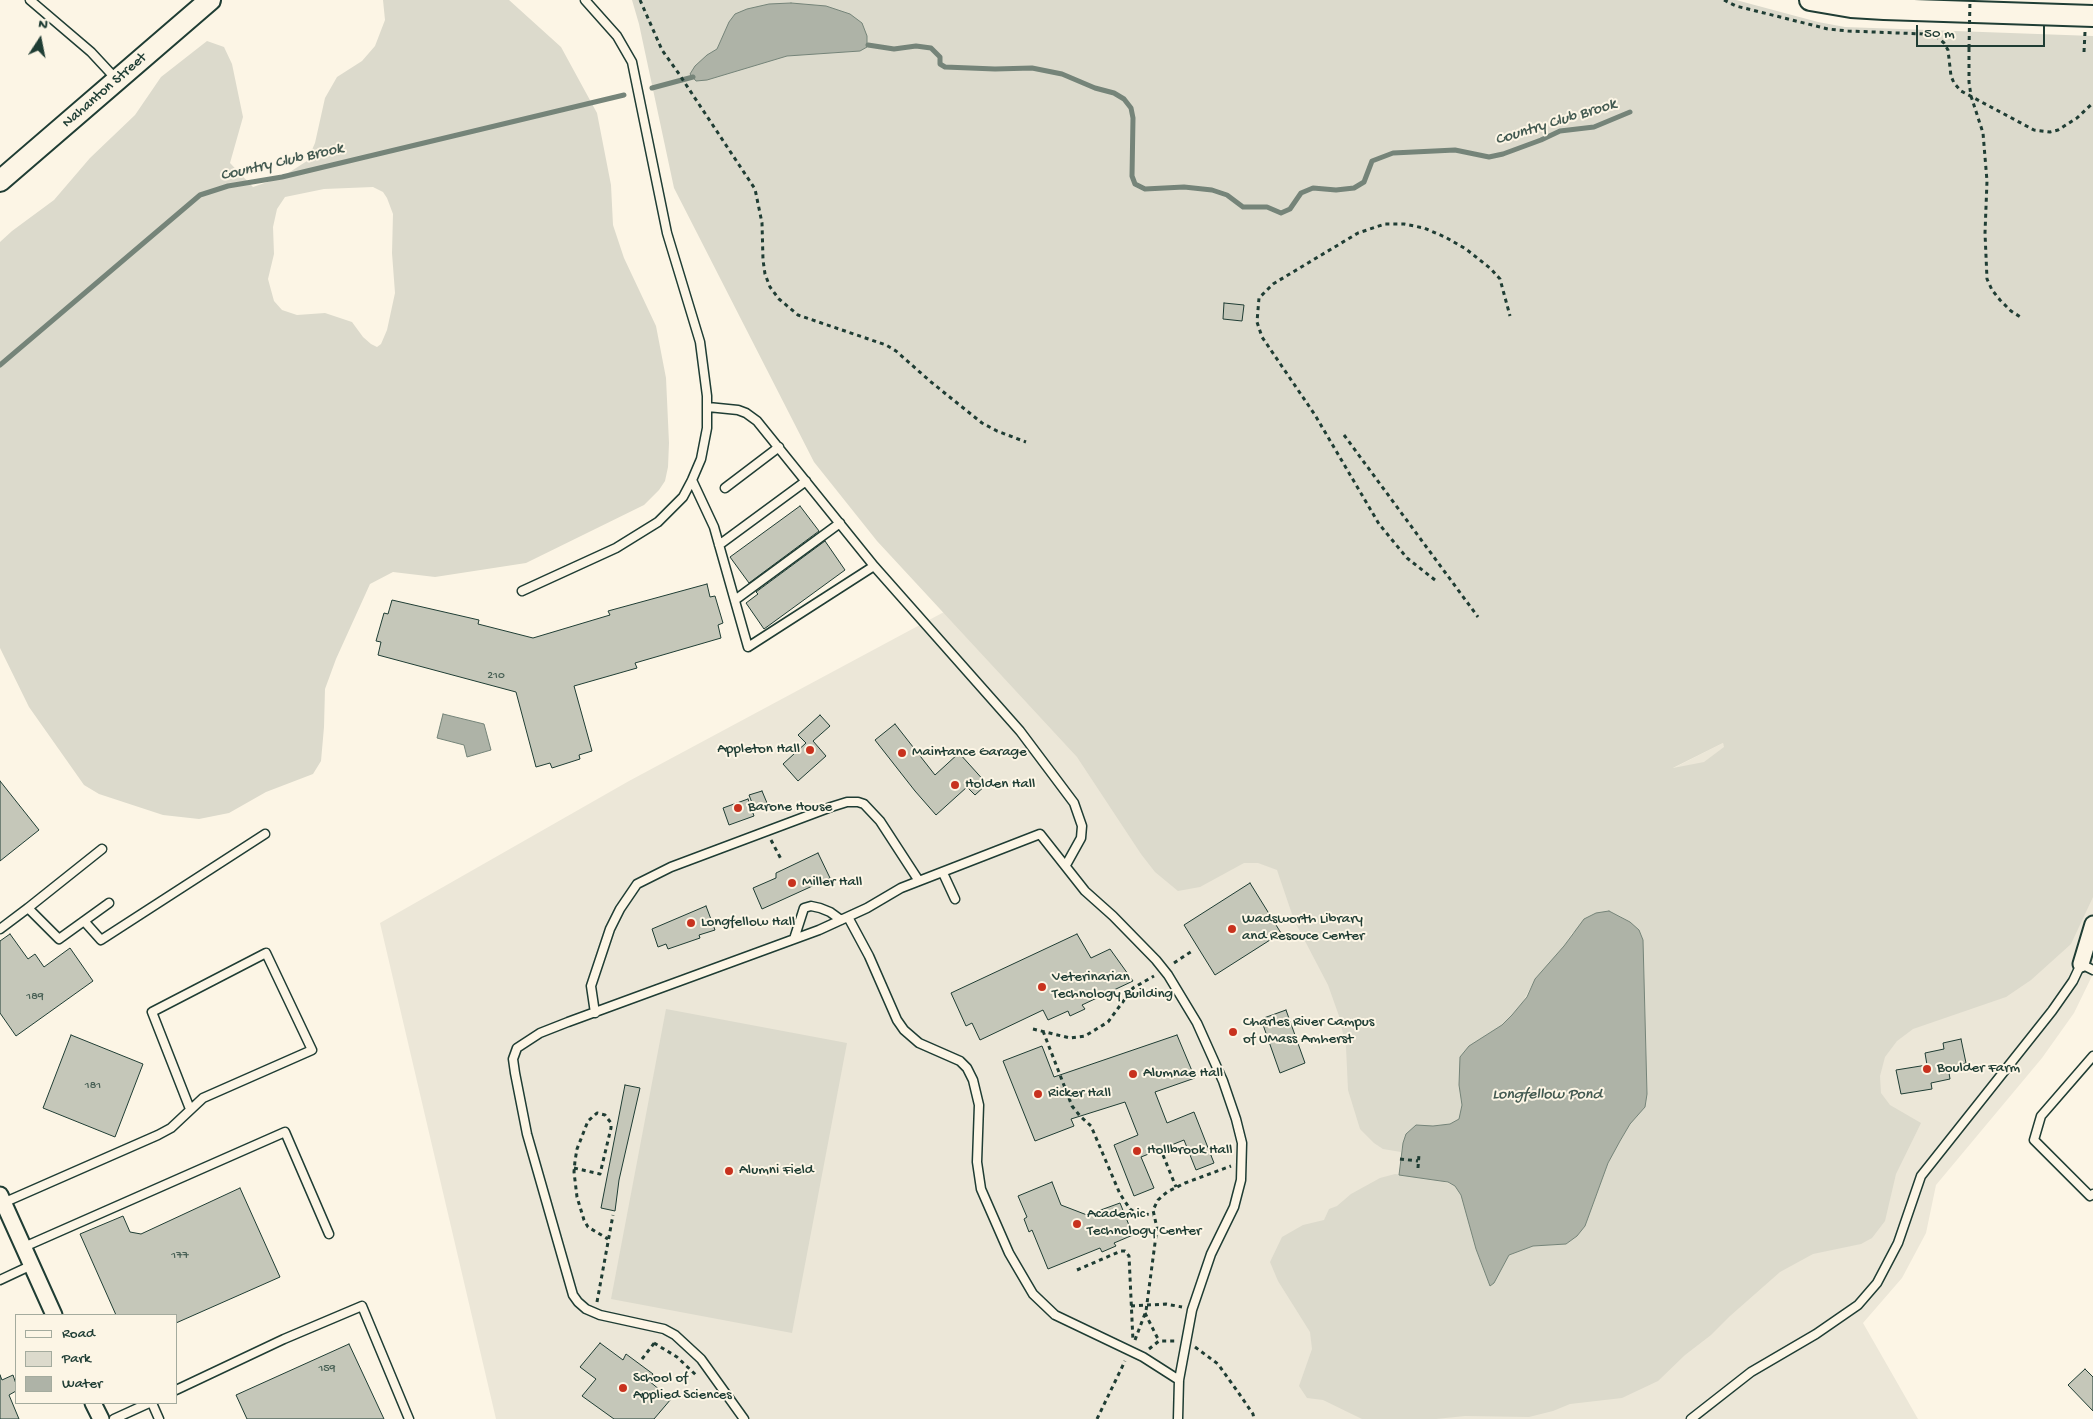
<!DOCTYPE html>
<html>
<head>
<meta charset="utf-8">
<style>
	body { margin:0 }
	#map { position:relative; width:2093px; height:1419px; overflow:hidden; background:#fcf5e5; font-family:"Gochi Hand",sans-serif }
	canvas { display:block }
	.legend { position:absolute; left:15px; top:1314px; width:162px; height:90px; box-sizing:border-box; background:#fcf5e5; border:1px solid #a4ab9e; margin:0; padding:6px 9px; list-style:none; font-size:15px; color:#1f3d34 }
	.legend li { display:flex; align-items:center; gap:10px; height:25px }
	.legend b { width:25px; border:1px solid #a4ab9e }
	.north { position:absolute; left:15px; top:15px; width:50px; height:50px; -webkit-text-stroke:4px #fcf5e5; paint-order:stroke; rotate:11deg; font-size:14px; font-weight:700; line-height:20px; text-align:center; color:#1f3d34 }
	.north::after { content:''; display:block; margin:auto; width:18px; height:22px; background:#1f3d34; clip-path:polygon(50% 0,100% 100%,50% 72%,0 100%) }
	.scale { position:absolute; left:1916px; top:25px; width:129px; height:22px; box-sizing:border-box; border:2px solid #1f3d34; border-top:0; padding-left:6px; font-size:15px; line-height:18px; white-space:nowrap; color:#1f3d34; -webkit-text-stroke:4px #fcf5e5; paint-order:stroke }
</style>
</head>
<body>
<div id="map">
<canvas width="2093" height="1419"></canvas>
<ul class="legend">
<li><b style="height:6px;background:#fcf5e5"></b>Road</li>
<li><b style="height:14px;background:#dcdacc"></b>Park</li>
<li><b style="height:14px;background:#aeb3a7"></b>Water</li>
</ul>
<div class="north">N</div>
<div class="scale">50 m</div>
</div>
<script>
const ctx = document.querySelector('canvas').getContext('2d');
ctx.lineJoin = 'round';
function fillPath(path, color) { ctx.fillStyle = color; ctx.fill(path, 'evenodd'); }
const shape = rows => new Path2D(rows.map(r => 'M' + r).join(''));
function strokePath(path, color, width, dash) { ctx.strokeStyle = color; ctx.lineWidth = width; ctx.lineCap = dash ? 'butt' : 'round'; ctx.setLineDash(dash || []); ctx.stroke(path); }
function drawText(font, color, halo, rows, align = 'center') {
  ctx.font = font + ' "Gochi Hand",sans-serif'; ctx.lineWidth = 4; ctx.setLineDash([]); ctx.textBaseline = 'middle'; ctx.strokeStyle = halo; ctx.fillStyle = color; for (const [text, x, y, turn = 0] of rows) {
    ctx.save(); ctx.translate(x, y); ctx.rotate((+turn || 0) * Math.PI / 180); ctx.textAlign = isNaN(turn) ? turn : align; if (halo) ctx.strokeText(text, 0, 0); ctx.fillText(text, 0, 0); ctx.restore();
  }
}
fillPath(shape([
	[944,612,1494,859,1723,743,1819,993,2093,779,2093,974,2074,1013,2042,1058,1936,1185,1926,1233,1902,1278,1863,1323,1918,1419,496,1419,380,923,629,781]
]), '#ece7d8');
fillPath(shape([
	[383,0,509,0,561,47,597,113,611,185,613,225,624,258,656,326,666,378,669,443,668,467,665,481,659,490,644,505,526,563,435,577,393,572,370,584,336,659,325,689,324,727,321,761,313,774,266,792,229,813,199,819,163,815,99,794,84,785,29,707,0,648,0,242,12,231,54,200,90,158,135,115,161,77,207,41,224,47,232,64,243,117,230,163,253,187,282,177,307,161,315,143,325,98,337,77,362,61,375,46,385,20],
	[373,187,383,192,387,198,393,214,392,253,395,293,387,330,381,344,377,347,371,344,363,337,352,322,325,313,297,315,282,310,274,301,268,279,274,254,273,227,277,209,285,197,324,189],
	[632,0,1736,0,1818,22,1845,27,2093,36,2093,897,2071,944,2031,980,2006,997,1913,1029,1897,1041,1885,1057,1880,1076,1881,1093,1890,1105,1921,1123,1896,1174,1885,1221,1872,1238,1861,1244,1813,1254,1780,1272,1730,1316,1711,1335,1685,1355,1658,1381,1622,1398,1570,1404,1553,1411,1529,1417,1465,1416,1436,1419,1362,1419,1323,1400,1307,1398,1299,1386,1312,1349,1310,1332,1278,1281,1270,1262,1282,1237,1303,1225,1324,1220,1329,1209,1337,1206,1351,1194,1380,1178,1395,1174,1436,1179,1455,1186,1461,1195,1476,1249,1490,1286,1494,1283,1509,1255,1533,1246,1566,1244,1577,1236,1585,1226,1608,1163,1630,1124,1645,1107,1647,1094,1643,940,1639,930,1620,916,1609,911,1572,933,1564,946,1535,979,1520,1007,1502,1025,1486,1035,1459,1085,1462,1105,1459,1119,1450,1124,1433,1126,1416,1126,1403,1143,1401,1152,1383,1149,1374,1143,1360,1129,1348,1090,1346,1047,1339,1016,1328,985,1294,920,1277,870,1258,863,1244,863,1200,887,1178,891,1155,872,1141,854,1077,757,877,541,814,462,674,188,639,24],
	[1723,743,1724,747,1704,762,1673,768],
	[666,1009,847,1043,792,1333,611,1299]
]), '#dcdacc');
const water = shape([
	[791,3,826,6,850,14,862,23,867,36,867,47,860,51,787,56,707,80,696,81,690,74,695,66,707,55,717,49,729,22,735,14,747,9,769,4,791,3],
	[443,714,484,724,491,750,467,757,464,745,437,738,443,714],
	[1609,911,1630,922,1639,930,1643,940,1647,1094,1645,1107,1630,1124,1620,1141,1608,1163,1585,1226,1577,1236,1566,1244,1533,1246,1509,1255,1494,1283,1490,1286,1476,1249,1461,1195,1455,1186,1448,1182,1399,1175,1403,1143,1406,1134,1416,1125,1433,1126,1450,1124,1459,1119,1462,1105,1459,1085,1460,1057,1469,1046,1502,1025,1512,1015,1527,997,1535,979,1564,946,1584,919,1596,913,1609,911]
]);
fillPath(water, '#aeb3a7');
strokePath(water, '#758479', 1);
strokePath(shape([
	[868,45,894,49,916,46,931,48,940,57,940,64,945,67,995,69,1032,68,1062,74,1095,88,1114,93,1124,99,1131,108,1133,118,1132,176,1135,184,1145,189,1184,187,1212,190,1227,195,1243,207,1267,207,1281,213,1290,209,1301,193,1313,188,1336,190,1354,188,1364,182,1372,161,1393,153,1455,150,1489,157,1503,154,1541,140,1560,131,1594,127,1630,112],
	[652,88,693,77],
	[0,365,200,195,228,186,282,177,624,95]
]), '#758479', 5);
const building = shape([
	[1224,303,1244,305,1242,321,1223,319,1224,303],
	[800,506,819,531,749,583,730,557,800,506],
	[825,541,845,570,764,629,746,603,758,594,756,592,825,541],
	[707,584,710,597,715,596,723,623,718,625,721,638,635,663,637,668,574,686,592,751,579,755,580,759,552,768,550,763,536,767,516,692,378,655,381,642,376,641,384,613,388,614,392,600,479,620,478,624,533,638,610,615,608,611,707,584],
	[820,715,830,726,813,741,826,756,798,781,783,764,806,743,798,735,820,715],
	[895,724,935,775,959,753,987,784,975,795,967,787,936,815,915,791,875,740,895,724],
	[0,781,39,830,0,861,0,781],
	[762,791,767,803,754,808,749,795,762,791],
	[748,799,754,816,729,825,723,808,748,799],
	[818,853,830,878,762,909,753,888,776,878,776,873,818,853],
	[1250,883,1281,933,1215,975,1184,925,1250,883],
	[706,906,715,930,699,935,700,938,668,949,666,944,658,947,652,929,706,906],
	[10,934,28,959,35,954,44,967,70,948,93,981,16,1036,0,1013,0,941,10,934],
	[1077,934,1091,958,1110,949,1133,981,1082,1005,1085,1009,1070,1016,1068,1011,1048,1020,1043,1010,980,1040,972,1023,966,1026,951,993,1077,934],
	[1286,1010,1305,1063,1280,1073,1261,1019,1286,1010],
	[71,1035,143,1064,115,1137,43,1108,71,1035],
	[1177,1035,1195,1078,1155,1092,1167,1123,1194,1112,1214,1163,1196,1170,1184,1140,1141,1157,1154,1188,1134,1196,1114,1145,1138,1135,1125,1102,1071,1119,1074,1126,1035,1141,1003,1061,1042,1046,1054,1077,1177,1035],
	[1961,1039,1966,1063,1948,1067,1950,1079,1931,1083,1932,1089,1901,1094,1896,1070,1927,1065,1925,1053,1944,1049,1943,1043,1961,1039],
	[625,1085,640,1088,619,1180,615,1211,601,1208,625,1085],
	[1052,1182,1061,1205,1087,1215,1120,1203,1133,1235,1114,1243,1116,1246,1102,1252,1100,1248,1048,1269,1032,1230,1029,1232,1024,1219,1027,1217,1018,1196,1052,1182],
	[240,1188,280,1277,176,1323,176,1315,116,1315,80,1234,123,1216,130,1232,141,1234,240,1188],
	[600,1343,623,1360,626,1354,653,1374,649,1381,671,1399,654,1419,614,1419,582,1396,596,1379,580,1367,600,1343],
	[349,1344,384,1419,247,1419,236,1395,349,1344],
	[2085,1369,2093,1377,2093,1411,2068,1385,2085,1369],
	[0,1375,2,1380,13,1375,16,1384,16,1391,9,1395,19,1419,0,1419,0,1375]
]);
fillPath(building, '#c5c7b9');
strokePath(building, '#1f3d34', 1);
const lane = shape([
	[30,0,91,52,117,80],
	[692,480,714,527,748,647,874,566,757,421,746,413,738,410,708,407],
	[725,488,779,447],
	[719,545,806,481],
	[874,566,1020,731,1074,803,1082,826,1081,838,1066,865],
	[522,591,616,548,658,522,683,497,692,480,701,459,707,428,707,396,700,342,667,233,632,62,617,36,585,0],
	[735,600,840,523],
	[943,873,955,899],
	[28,908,102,849],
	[848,917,869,956,897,1020,904,1030,919,1043,960,1061,967,1068,973,1080,979,1105,977,1162,981,1189,1009,1253,1033,1294,1055,1315,1143,1357,1179,1380],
	[84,921,101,940,265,834],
	[0,929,28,908,59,939,109,903],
	[794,939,804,908,811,906,820,908,830,912,841,920],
	[595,1013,591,986,610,929,620,909,637,884,671,867,831,807,847,802,858,802,864,804,880,821,919,881],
	[2093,1056,2041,1116,2034,1140,2090,1196,2093,1194],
	[3,1203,158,1135,171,1128,203,1098,312,1050,266,953,152,1012,190,1109],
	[24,1247,285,1132,329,1234],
	[0,1280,32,1265],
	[176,1390,284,1339,362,1306,409,1419],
	[152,1403,159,1419],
	[114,1419,149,1403],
	[744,1419,701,1359,675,1335,664,1329,600,1315,586,1309,578,1302,573,1295,527,1134,515,1073,513,1059,517,1048,540,1033,568,1022,819,930,867,908,901,888,1040,834,1085,891,1113,916,1156,960,1168,975,1197,1023,1223,1081,1236,1119,1242,1143,1241,1180,1234,1207,1211,1254,1192,1310,1179,1380,1178,1419],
	[1691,1419,1751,1372,1816,1334,1858,1305,1877,1283,1898,1243,1921,1176,2052,1011,2073,981,2081,964,2093,970]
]);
const street = shape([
	[2081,964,2093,924],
	[0,1195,54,1315],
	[93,1403,101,1419]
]);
const secondary = shape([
	[1810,0,1851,7,1884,9,2093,16],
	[0,181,210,0]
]);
strokePath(lane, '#1f3d34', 11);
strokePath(street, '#1f3d34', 19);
strokePath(secondary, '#1f3d34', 24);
strokePath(shape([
	[640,0,662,50,679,74,755,189,762,223,763,260,765,274,770,287,779,299,798,315,886,345,896,351,931,382,982,423,997,431,1026,442],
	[1724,0,1736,6,1828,29,1848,31,1924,34,1936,36,1944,43,1948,50,1951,76,1954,83,1961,91,2034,130,2050,132,2058,130,2077,118,2093,103],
	[1969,48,1969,82,1971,96,1983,133,1987,181,1985,233,1987,279,1992,290,2000,300,2011,311,2022,318],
	[2084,52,2085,32],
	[1344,435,1478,617],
	[1435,580,1407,558,1379,524,1315,415,1262,337,1257,322,1259,298,1273,284,1358,233,1385,224,1404,224,1424,228,1445,237,1466,249,1491,269,1500,279,1510,316],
	[771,840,781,859],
	[1174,963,1192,951],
	[1033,1029,1070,1038,1085,1036,1108,1022,1133,988,1154,976],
	[1043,1031,1072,1106,1080,1116,1091,1126,1120,1194,1130,1209,1136,1213,1153,1215],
	[1163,1155,1176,1187],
	[1400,1159,1418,1161],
	[574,1168,600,1174,611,1128,611,1123,605,1115,597,1113,588,1121,577,1149,575,1161,574,1172,577,1197,584,1220,588,1227,608,1239],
	[1418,1168,1419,1154],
	[1077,1270,1121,1251,1125,1251,1129,1256,1133,1341],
	[597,1302,613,1215],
	[1131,1306,1166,1304,1182,1307],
	[1145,1313,1159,1341],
	[1135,1340,1146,1311,1157,1228,1153,1210,1158,1200,1167,1192,1185,1183,1231,1166],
	[654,1343,677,1357,697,1376],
	[1195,1347,1218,1364,1238,1392,1253,1414,1254,1419],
	[1149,1349,1159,1341,1175,1341],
	[642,1359,655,1342],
	[1097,1419,1125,1361]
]), '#1f3d34', 3, [4, 4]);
strokePath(lane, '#fcf5e5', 8);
strokePath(street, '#fcf5e5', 15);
strokePath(secondary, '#fcf5e5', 20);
strokePath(shape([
	[1969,48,1970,0]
]), '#1f3d34', 3, [4, 4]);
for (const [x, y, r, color] of [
	[810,750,5,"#c8321e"],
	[902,753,5,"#c8321e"],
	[955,785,5,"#c8321e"],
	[738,808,5,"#c8321e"],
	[792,883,5,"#c8321e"],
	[691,923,5,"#c8321e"],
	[1232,929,5,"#c8321e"],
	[1042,987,5,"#c8321e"],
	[1233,1032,5,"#c8321e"],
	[1927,1069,5,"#c8321e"],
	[1133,1074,5,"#c8321e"],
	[1038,1094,5,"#c8321e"],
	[1137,1151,5,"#c8321e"],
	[729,1171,5,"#c8321e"],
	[1077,1224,5,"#c8321e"],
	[623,1388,5,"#c8321e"]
]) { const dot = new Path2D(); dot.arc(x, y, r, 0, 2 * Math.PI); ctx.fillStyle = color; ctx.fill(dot); strokePath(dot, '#fcf5e5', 2); }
drawText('12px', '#486055', null, [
	["210",496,676],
	["189",35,997],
	["181",93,1086],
	["177",180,1256],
	["159",327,1369]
]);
drawText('15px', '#1f3d34', '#fcf5e5', [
	["Nahanton Street",105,91,-41]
]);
drawText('15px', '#1f3d34', '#fcf5e5', [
	["Appleton Hall",800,750,"right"],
	["Maintance Garage",912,753],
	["Holden Hall",965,785],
	["Barone House",748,808],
	["Miller Hall",802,883],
	["Wadsworth Library",1242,920],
	["and Resouce Center",1242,937],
	["Longfellow Hall",701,923],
	["Veterinarian",1052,978],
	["Technology Building",1052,995],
	["Charles River Campus",1243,1023],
	["of UMass Amherst",1243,1040],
	["Boulder Farm",1937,1069],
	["Alumnae Hall",1143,1074],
	["Ricker Hall",1048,1094],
	["Hollbrook Hall",1147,1151],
	["Alumni Field",739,1171],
	["Academic",1087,1215],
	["Technology Center",1087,1232],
	["School of",633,1379],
	["Applied Sciences",633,1396]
], 'left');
drawText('italic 16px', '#435a51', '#fcf5e5', [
	["Country Club Brook",1556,123,-17],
	["Country Club Brook",282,163,-13],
	["Longfellow Pond",1547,1096]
]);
</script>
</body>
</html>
